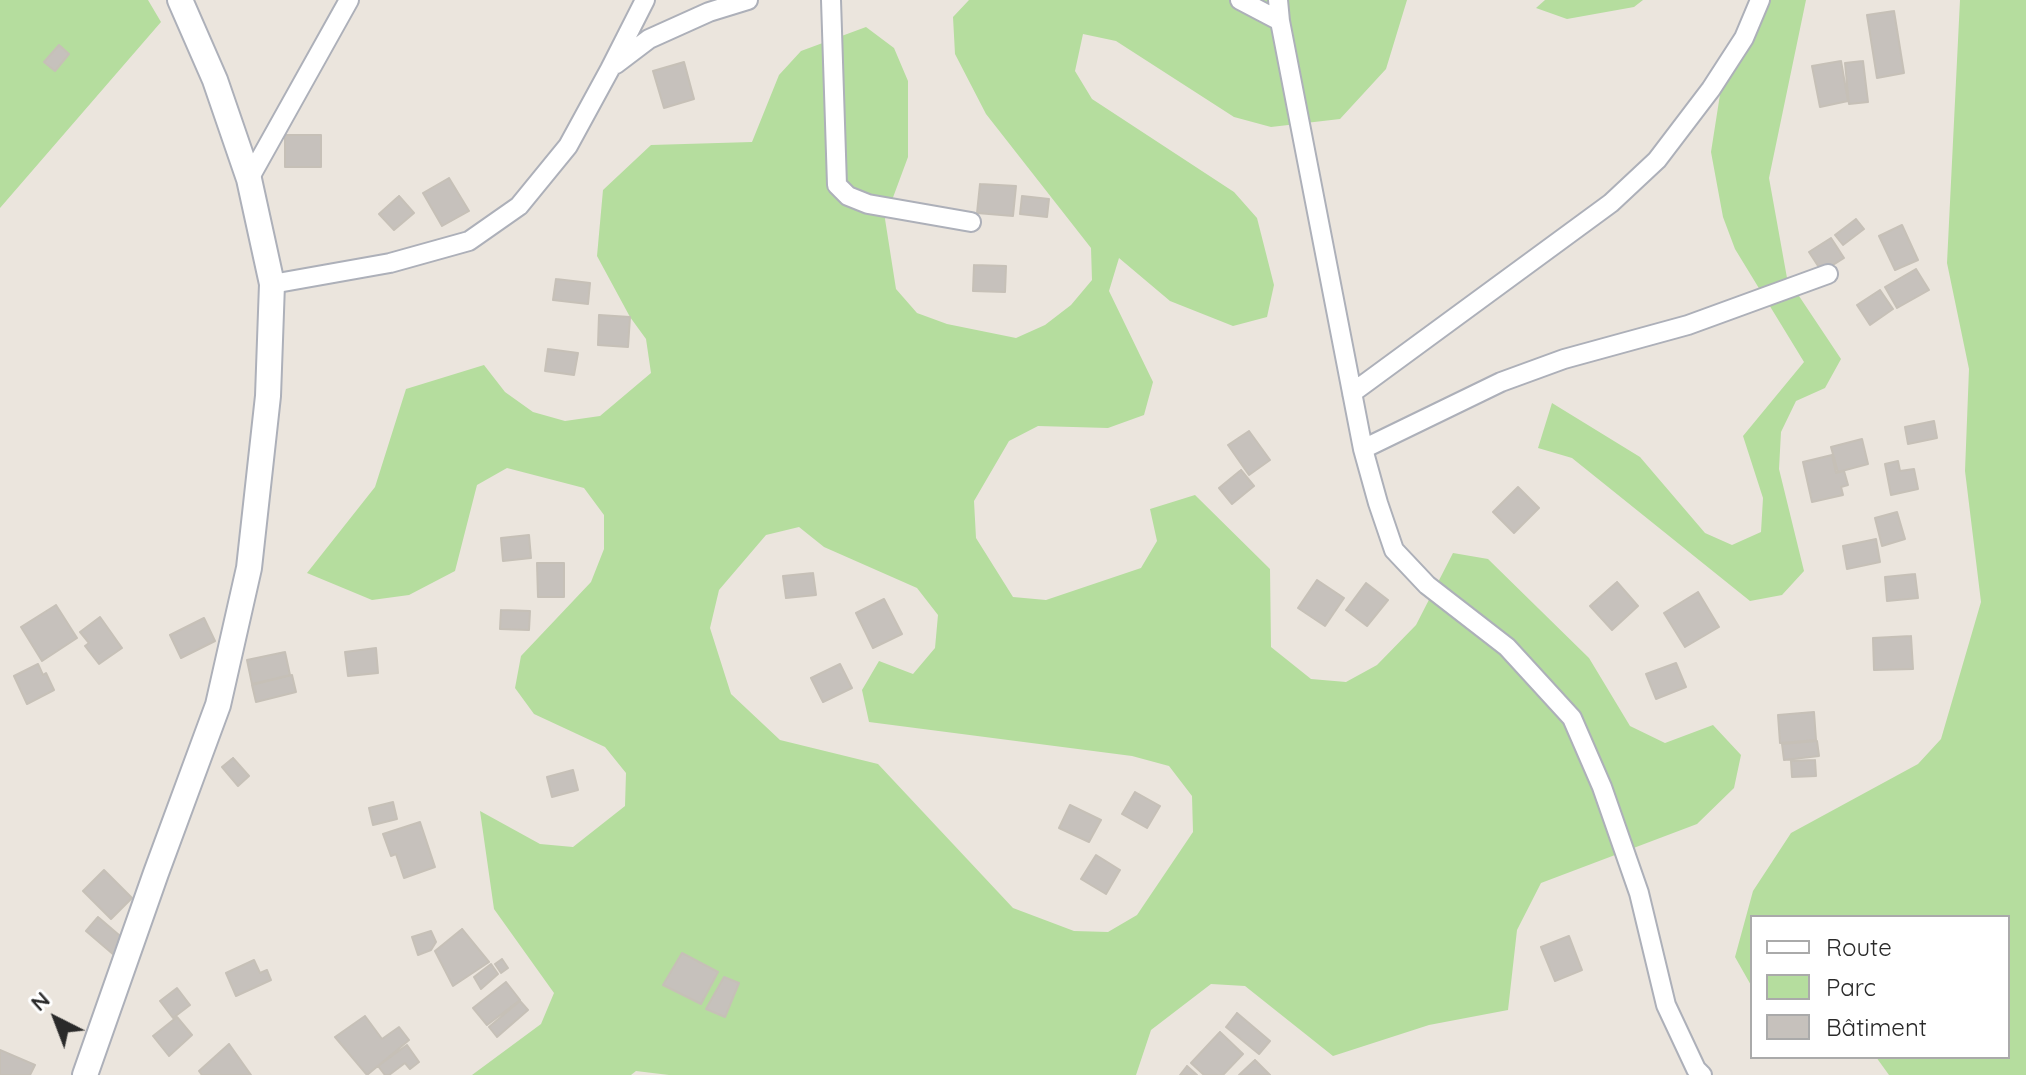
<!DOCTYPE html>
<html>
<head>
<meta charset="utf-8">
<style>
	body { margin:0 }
	#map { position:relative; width:2026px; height:1075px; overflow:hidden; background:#ebe5dd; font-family:Quicksand,sans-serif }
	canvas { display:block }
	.legend { position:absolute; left:1750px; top:915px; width:260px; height:144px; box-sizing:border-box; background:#fff; border:2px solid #aaa; margin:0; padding:10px 14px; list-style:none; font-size:24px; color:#2a2a2a }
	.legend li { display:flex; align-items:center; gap:16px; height:40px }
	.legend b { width:40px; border:2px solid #aaa }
	.north { position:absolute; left:16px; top:979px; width:80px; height:80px; -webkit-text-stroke:6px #fff; paint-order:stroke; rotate:318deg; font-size:22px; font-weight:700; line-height:32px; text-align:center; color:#2a2a2a }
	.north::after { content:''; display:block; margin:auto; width:28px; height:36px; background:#2a2a2a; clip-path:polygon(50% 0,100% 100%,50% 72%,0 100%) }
</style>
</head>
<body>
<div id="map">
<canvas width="2026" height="1075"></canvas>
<ul class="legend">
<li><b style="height:10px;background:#fff"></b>Route</li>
<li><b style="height:22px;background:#b5dd9e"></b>Parc</li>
<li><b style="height:22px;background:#c6c1bc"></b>Bâtiment</li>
</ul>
<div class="north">N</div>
</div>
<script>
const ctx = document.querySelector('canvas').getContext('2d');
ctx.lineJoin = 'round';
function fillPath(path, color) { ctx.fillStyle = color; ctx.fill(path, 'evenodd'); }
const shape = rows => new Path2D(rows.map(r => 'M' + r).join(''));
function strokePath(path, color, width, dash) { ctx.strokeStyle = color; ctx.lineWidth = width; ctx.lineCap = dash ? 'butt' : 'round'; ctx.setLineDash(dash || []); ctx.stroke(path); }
fillPath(shape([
	[0,0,148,0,161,22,0,208],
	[969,0,1407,0,1386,69,1340,119,1271,127,1234,117,1116,41,1083,34,1075,71,1092,99,1234,192,1257,218,1274,285,1267,317,1233,326,1170,301,1119,258,1109,291,1153,382,1144,415,1108,428,1038,426,1009,441,974,501,976,538,1013,597,1046,600,1141,568,1157,541,1150,509,1195,495,1270,569,1271,647,1311,679,1346,682,1377,665,1416,625,1453,553,1488,559,1589,658,1630,726,1665,743,1713,725,1741,755,1734,788,1697,824,1541,883,1517,930,1508,1010,1429,1025,1333,1056,1245,986,1211,984,1151,1030,1136,1075,669,1075,636,1071,631,1075,472,1075,541,1024,554,993,494,909,480,811,540,844,573,847,625,806,626,773,605,747,534,714,515,688,521,656,591,582,604,549,604,515,584,488,507,468,477,485,455,571,409,595,372,600,307,573,375,487,406,389,484,365,505,392,533,412,565,421,600,416,651,373,646,339,630,317,597,256,603,190,651,145,752,142,779,75,801,51,866,27,894,48,908,81,908,157,885,219,896,289,917,313,947,324,1016,338,1045,325,1071,305,1092,280,1091,248,986,114,955,54,953,17],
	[799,527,824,547,917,588,938,615,935,648,913,674,879,661,862,690,869,722,1132,756,1169,766,1192,796,1193,832,1137,915,1108,932,1074,931,1013,908,878,764,780,740,731,694,710,628,719,590,766,535],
	[1545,0,1643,0,1634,7,1567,19,1536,8],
	[1760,0,1806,0,1769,178,1787,278,1841,359,1825,388,1796,401,1781,432,1779,469,1804,571,1782,595,1750,601,1572,458,1538,448,1552,403,1640,457,1705,533,1732,545,1761,532,1763,498,1743,436,1804,362,1735,249,1723,217,1711,152,1724,69],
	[1960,0,2026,0,2026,1075,1889,1075,1876,1057,2008,1057,2008,917,1752,917,1752,987,1735,957,1753,891,1791,833,1918,764,1941,739,1981,602,1965,471,1969,369,1947,263]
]), '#b5dd9e');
const building = shape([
	[1894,11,1904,73,1877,78,1867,15,1894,11],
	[59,45,69,54,55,71,44,62,59,45],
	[1841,61,1848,101,1820,107,1812,66,1841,61],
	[1863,61,1868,102,1849,104,1845,63,1863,61],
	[684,62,694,99,664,108,653,71,684,62],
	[285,135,321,135,321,167,285,167,285,135],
	[449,178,469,211,442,226,423,193,449,178],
	[980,184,1016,186,1013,216,977,213,980,184],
	[399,196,414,213,394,230,379,214,399,196],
	[1022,196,1049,199,1047,217,1020,214,1022,196],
	[1856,219,1864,229,1843,245,1835,235,1856,219],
	[1902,225,1918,260,1895,270,1879,236,1902,225],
	[1831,238,1844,258,1822,272,1809,252,1831,238],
	[974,265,1006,266,1005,292,973,291,974,265],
	[1916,269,1929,290,1897,308,1885,287,1916,269],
	[556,279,590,283,588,304,553,300,556,279],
	[1880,290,1893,309,1870,325,1857,305,1880,290],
	[599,315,630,317,628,347,598,345,599,315],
	[548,349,578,353,574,375,545,371,548,349],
	[1934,421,1937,438,1908,444,1905,427,1934,421],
	[1249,431,1270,460,1249,475,1228,445,1249,431],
	[1862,439,1868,464,1838,472,1831,447,1862,439],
	[1832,455,1836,473,1844,471,1848,485,1841,487,1843,495,1812,502,1803,462,1832,455],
	[1898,461,1900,471,1914,469,1918,489,1891,495,1885,464,1898,461],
	[1241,470,1254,486,1232,504,1219,488,1241,470],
	[1518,487,1539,508,1514,533,1493,512,1518,487],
	[1897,512,1905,539,1882,546,1875,518,1897,512],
	[529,535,531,558,503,561,501,538,529,535],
	[1876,539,1880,562,1847,569,1843,546,1876,539],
	[537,563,564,563,564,597,538,597,537,563],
	[813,573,816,595,786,598,783,576,813,573],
	[1915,574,1918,598,1887,601,1885,577,1915,574],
	[1317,580,1344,598,1325,626,1298,608,1317,580],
	[1617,582,1638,606,1612,630,1590,606,1617,582],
	[1366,583,1388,600,1367,626,1346,610,1366,583],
	[1698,592,1719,627,1685,647,1664,613,1698,592],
	[884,599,902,634,873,648,856,613,884,599],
	[56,605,77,638,42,661,21,627,56,605],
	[501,610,530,611,529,630,500,629,501,610],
	[100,617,122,648,99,664,85,646,89,643,80,632,100,617],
	[204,618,215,641,181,658,170,635,204,618],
	[1911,636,1913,669,1874,670,1873,638,1911,636],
	[376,648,378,673,348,676,345,652,376,648],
	[285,652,290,675,252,684,247,660,285,652],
	[1676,663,1686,687,1656,699,1646,674,1676,663],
	[38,664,43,675,46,673,54,690,27,704,14,676,38,664],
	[840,664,852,688,823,702,811,678,840,664],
	[292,675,296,692,256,702,252,685,292,675],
	[1814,712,1816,740,1780,743,1778,715,1814,712],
	[1817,741,1819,756,1784,760,1782,744,1817,741],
	[233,758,249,776,238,786,222,767,233,758],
	[1815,760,1816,776,1792,777,1791,761,1815,760],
	[573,770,578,790,552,797,547,777,573,770],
	[1135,792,1160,806,1147,828,1122,814,1135,792],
	[393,802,397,819,373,825,369,808,393,802],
	[1070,805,1101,820,1089,842,1059,828,1070,805],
	[420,822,435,867,404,878,396,854,391,856,383,834,420,822],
	[1096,855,1120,870,1106,894,1081,879,1096,855],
	[104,870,132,898,111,919,83,891,104,870],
	[98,917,126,941,114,955,86,931,98,917],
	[462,929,489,962,453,986,435,951,462,929],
	[431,931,436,942,431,950,418,955,412,937,431,931],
	[1569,936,1582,970,1555,981,1541,947,1569,936],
	[682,953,718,972,701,1004,663,985,682,953],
	[502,959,508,968,501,973,495,964,502,959],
	[254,960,260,973,267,970,271,980,236,996,226,973,254,960],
	[491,964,498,974,481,989,474,977,491,964],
	[724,977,739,983,725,1017,706,1009,724,977],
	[506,982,520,1000,487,1025,473,1008,506,982],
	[177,988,190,1005,173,1018,160,1001,177,988],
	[520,1001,528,1010,497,1037,489,1027,520,1001],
	[1237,1013,1270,1041,1259,1054,1226,1027,1237,1013],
	[365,1016,382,1039,399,1027,409,1040,367,1075,335,1037,365,1016],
	[177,1017,192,1035,169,1056,153,1036,177,1017],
	[1220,1032,1243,1054,1223,1075,1204,1075,1191,1063,1220,1032],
	[229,1044,251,1075,202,1075,199,1071,229,1044],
	[407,1045,419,1062,410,1069,405,1063,389,1075,385,1075,378,1066,407,1045],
	[0,1050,35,1065,30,1075,0,1075,0,1050],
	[1255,1060,1270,1075,1239,1075,1255,1060],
	[1187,1066,1197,1075,1180,1075,1187,1066]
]);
fillPath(building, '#c6c1bc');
strokePath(building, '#c6c0b7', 2);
const minor = shape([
	[831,0,837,185,848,196,868,204,971,222],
	[1240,0,1280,21],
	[1278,0,1280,21,1363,449,1378,503,1394,550,1427,585,1507,647,1572,718,1602,787,1639,893,1666,1005,1696,1069,1702,1075],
	[616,64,649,39,709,12,748,0],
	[249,179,349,0],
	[272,284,390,263,469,241,519,206,568,146,610,69,645,0],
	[1352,393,1611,203,1657,160,1711,89,1744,38,1760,0],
	[1363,449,1501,382,1564,359,1688,325,1828,274]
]);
const tertiary = shape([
	[85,1075,156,873,218,705,249,568,268,396,272,284,249,179,215,80,180,0]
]);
strokePath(minor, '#adb0b9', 22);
strokePath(tertiary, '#adb0b9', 28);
strokePath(minor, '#fff', 18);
strokePath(tertiary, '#fff', 24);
</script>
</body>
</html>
